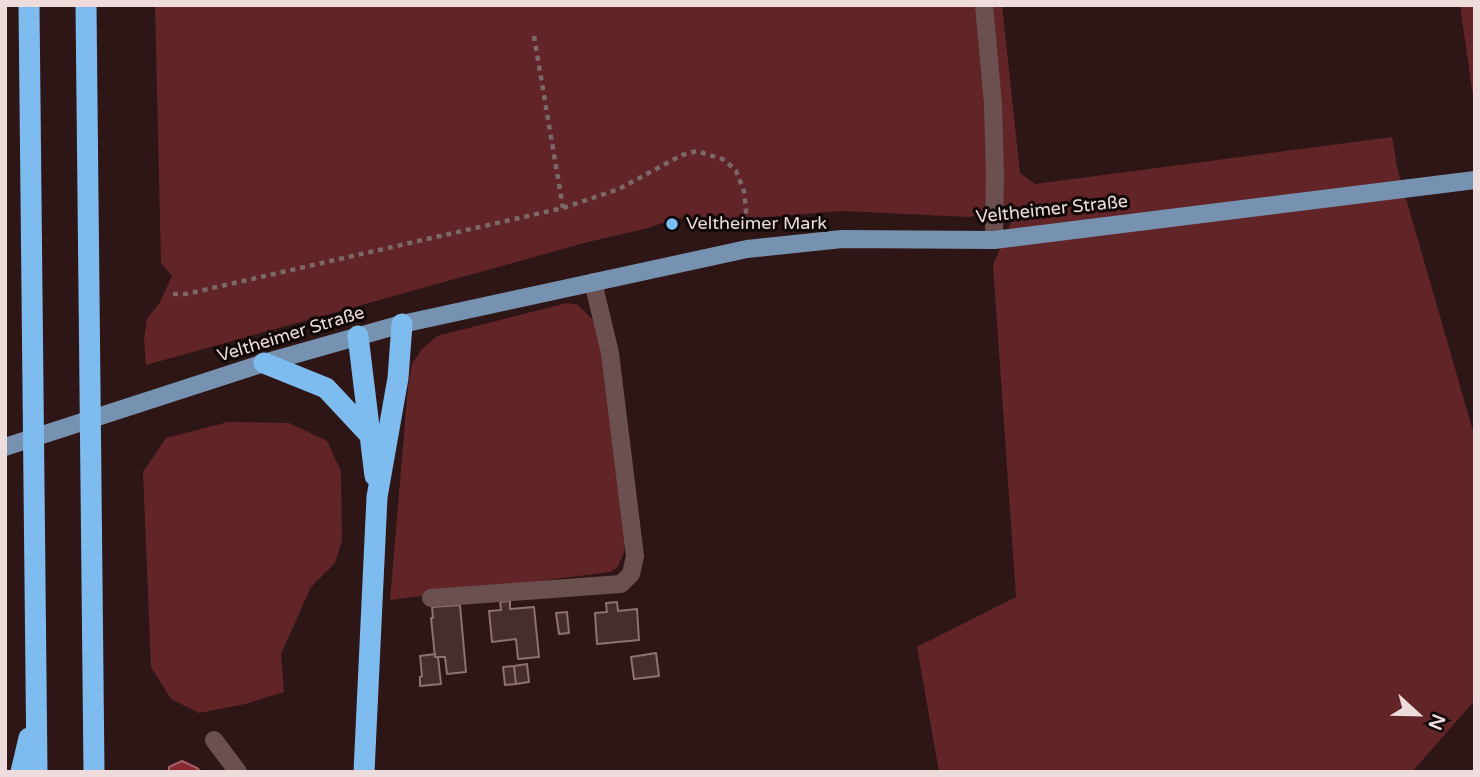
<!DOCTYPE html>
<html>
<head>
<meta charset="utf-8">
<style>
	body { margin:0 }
	#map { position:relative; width:1480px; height:777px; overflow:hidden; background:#2e1616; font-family:"Varela Round",sans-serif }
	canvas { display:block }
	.frame { position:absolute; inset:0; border:7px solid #eddcdb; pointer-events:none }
	.north { position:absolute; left:1382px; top:679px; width:70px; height:70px; -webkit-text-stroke:5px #0f0505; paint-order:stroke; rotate:112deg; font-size:19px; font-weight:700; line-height:28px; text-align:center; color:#eddcdb }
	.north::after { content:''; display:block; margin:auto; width:24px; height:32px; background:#eddcdb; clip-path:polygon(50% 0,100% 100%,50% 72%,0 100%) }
</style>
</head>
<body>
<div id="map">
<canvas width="1480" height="777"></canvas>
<div class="frame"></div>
<div class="north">N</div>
</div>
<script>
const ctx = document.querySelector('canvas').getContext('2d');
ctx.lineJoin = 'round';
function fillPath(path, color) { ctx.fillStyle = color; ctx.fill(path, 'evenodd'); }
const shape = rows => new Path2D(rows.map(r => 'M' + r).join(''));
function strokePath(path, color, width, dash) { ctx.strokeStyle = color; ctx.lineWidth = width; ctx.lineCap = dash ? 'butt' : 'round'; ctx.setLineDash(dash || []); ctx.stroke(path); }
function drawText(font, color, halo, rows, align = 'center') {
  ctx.font = font + ' "Varela Round",sans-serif'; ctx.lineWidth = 6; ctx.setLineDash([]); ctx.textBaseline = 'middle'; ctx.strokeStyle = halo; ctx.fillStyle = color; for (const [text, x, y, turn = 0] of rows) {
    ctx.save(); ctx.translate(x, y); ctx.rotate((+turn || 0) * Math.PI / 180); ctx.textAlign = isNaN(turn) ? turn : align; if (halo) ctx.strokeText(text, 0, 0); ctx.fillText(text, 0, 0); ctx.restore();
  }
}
fillPath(shape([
	[155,5,1002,5,1020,173,1035,184,1392,137,1397,167,1475,438,1475,700,1412,772,939,772,917,647,1016,597,993,265,1017,208,969,217,843,211,729,220,676,218,648,228,588,242,146,365,144,339,147,319,160,302,172,276,161,263],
	[1460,5,1475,5,1475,111],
	[567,303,578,305,592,319,600,336,625,541,624,553,617,568,610,572,390,600,408,387,412,364,422,349,437,336],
	[228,422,289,423,327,441,341,471,342,540,335,563,311,587,281,654,284,692,245,704,199,713,171,699,151,667,143,472,166,438]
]), '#622527');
const water = shape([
	[182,761,197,768,201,772,169,772,169,767,182,761]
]);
fillPath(water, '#86282f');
strokePath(water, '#a55e63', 2);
const building = shape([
	[510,601,510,609,534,607,539,657,518,659,516,639,492,642,489,611,501,610,500,602,510,601],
	[617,602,618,611,637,609,639,640,597,644,595,613,607,612,606,603,617,602],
	[460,605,466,672,447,674,445,657,435,657,431,618,433,618,432,607,460,605],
	[567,612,569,633,559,634,556,613,567,612],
	[656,653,659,676,634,679,631,657,656,653],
	[435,654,435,657,438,657,441,684,420,686,420,677,422,676,420,656,435,654],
	[527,664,529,682,516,684,514,666,527,664],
	[514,666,516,684,505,685,503,667,514,666]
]);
fillPath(building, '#472e2d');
strokePath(building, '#8f7170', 2);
strokePath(shape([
	[534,36,563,208],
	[173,294,186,294,563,208,619,189,682,155,697,151,725,160,736,171,744,191,748,231]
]), '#7d6868', 4.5, [5, 5]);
strokePath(shape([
	[984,5,993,104,995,174,994,240],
	[431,598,621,584,631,574,635,556,610,353,593,282],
	[214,740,238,772]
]), '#6c504f', 18);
strokePath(shape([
	[5,447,264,363,402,324,747,249,842,239,994,240,1475,180]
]), '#7791b0', 18);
strokePath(shape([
	[29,5,37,772],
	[86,5,94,772],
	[358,336,375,476],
	[264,363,326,388,368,433],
	[21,772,29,738],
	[364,772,377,497,398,378,402,324]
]), '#7ebcf0', 21);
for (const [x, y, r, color] of [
	[672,224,7,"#7abff8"]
]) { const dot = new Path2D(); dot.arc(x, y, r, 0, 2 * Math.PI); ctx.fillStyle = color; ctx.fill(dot); strokePath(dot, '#0f0505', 2.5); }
drawText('18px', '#eddcdb', '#0f0505', [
	["Veltheimer Straße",1052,210,-6],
	["Veltheimer Straße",291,335,-17]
]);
drawText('18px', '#eddcdb', '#0f0505', [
	["Veltheimer Mark",686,224]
], 'left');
</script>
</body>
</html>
